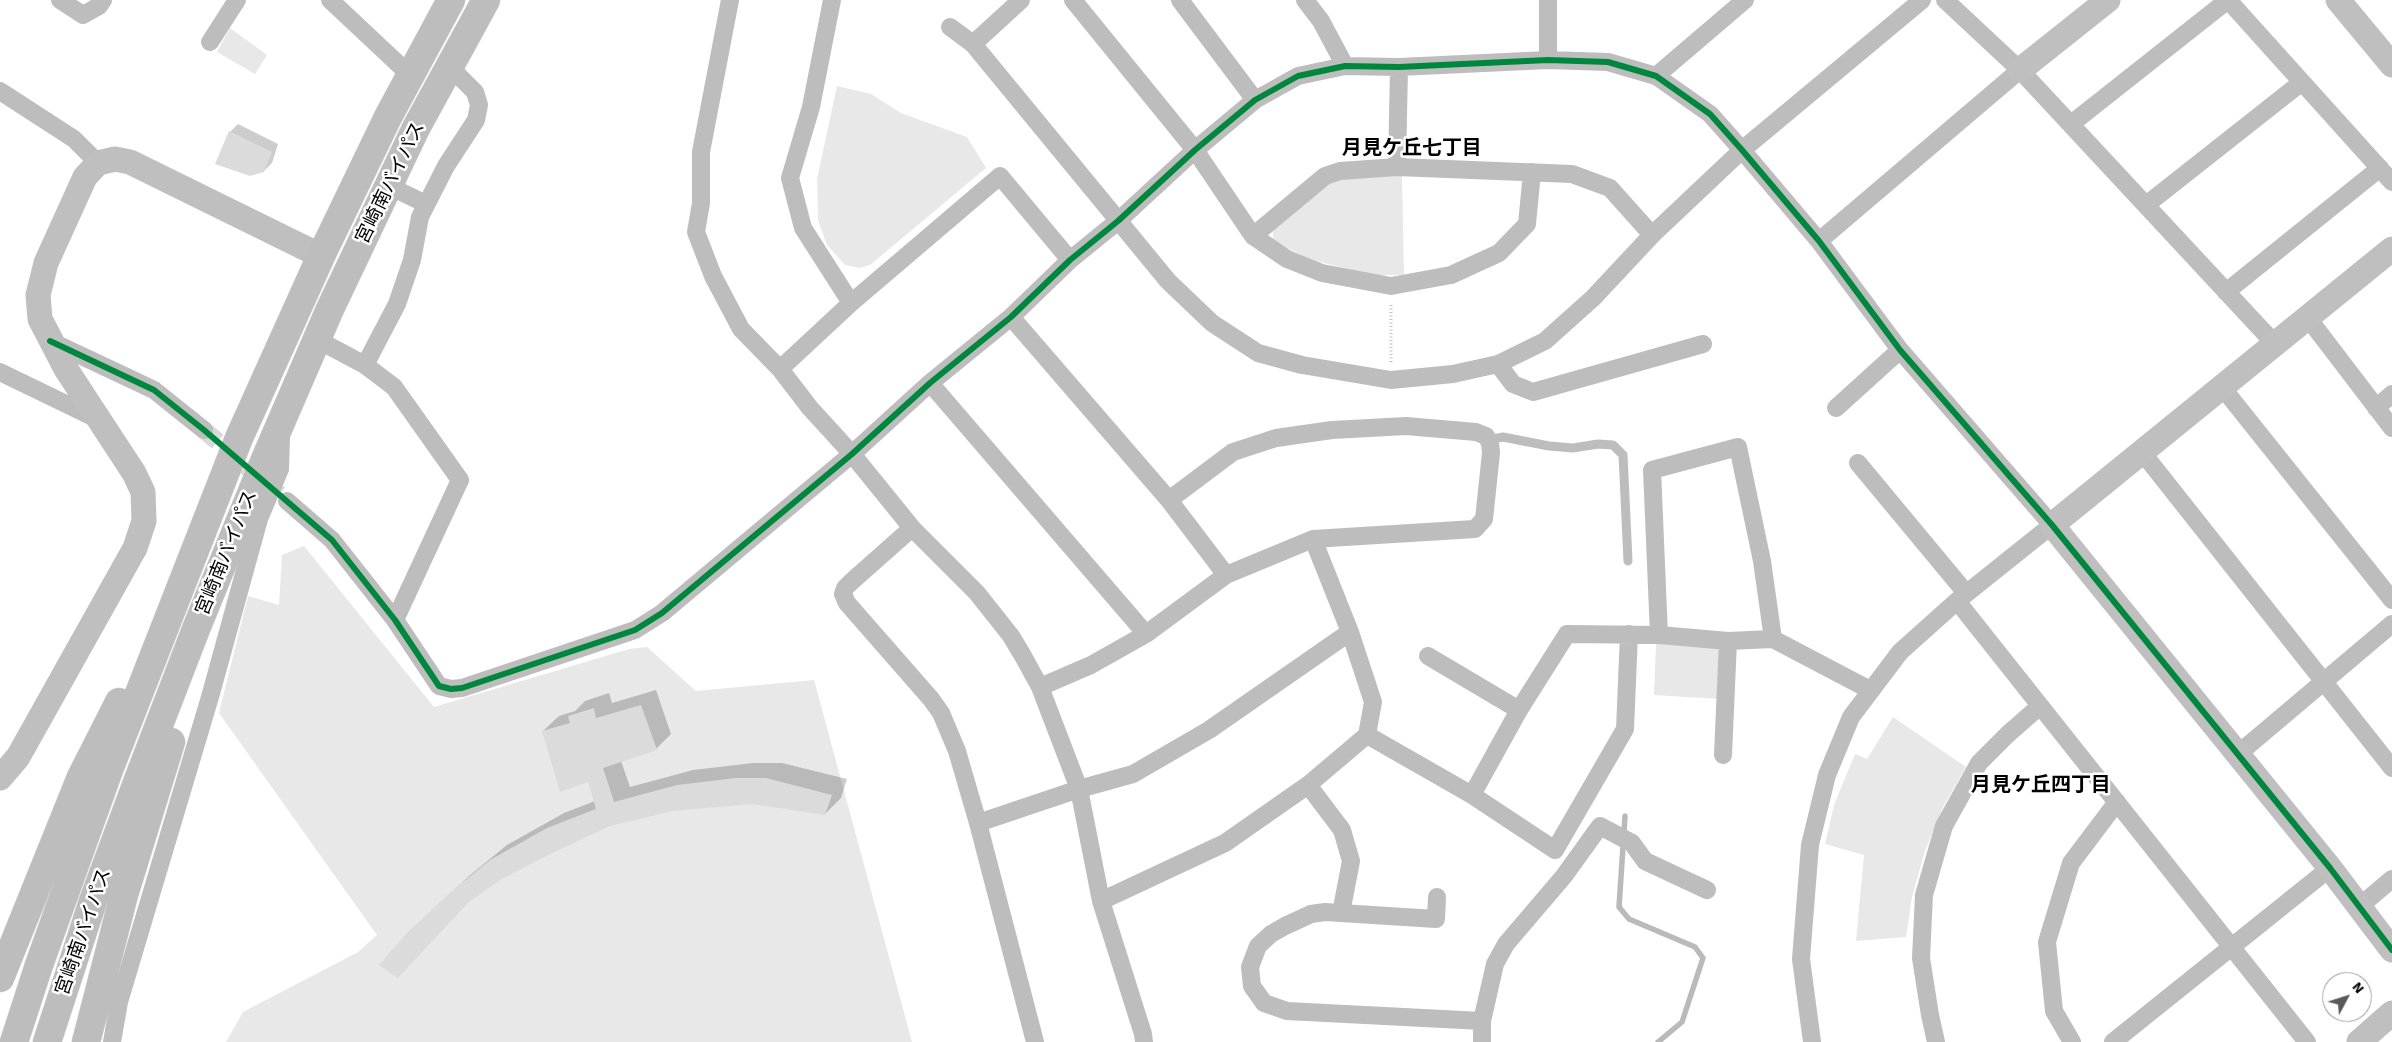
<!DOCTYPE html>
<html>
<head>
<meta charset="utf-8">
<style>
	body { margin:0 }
	#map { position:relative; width:2392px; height:1042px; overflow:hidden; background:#fff; font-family:Signika,sans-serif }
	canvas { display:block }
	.north { position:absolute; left:2322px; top:972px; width:50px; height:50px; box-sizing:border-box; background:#fff; border:1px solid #999; border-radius:50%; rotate:50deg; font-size:14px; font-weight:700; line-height:20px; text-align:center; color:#000 }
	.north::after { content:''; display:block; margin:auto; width:18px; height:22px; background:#595959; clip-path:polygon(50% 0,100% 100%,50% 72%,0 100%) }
</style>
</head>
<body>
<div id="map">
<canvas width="2392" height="1042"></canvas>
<div class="north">N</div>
</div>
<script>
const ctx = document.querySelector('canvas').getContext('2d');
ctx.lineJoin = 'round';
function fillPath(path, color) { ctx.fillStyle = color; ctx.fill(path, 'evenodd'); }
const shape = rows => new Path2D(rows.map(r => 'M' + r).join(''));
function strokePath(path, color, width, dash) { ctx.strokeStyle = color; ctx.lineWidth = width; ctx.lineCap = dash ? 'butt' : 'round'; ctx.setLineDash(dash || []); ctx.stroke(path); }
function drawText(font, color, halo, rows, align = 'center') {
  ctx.font = font + ' Signika,"Noto Sans JP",sans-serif'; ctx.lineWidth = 5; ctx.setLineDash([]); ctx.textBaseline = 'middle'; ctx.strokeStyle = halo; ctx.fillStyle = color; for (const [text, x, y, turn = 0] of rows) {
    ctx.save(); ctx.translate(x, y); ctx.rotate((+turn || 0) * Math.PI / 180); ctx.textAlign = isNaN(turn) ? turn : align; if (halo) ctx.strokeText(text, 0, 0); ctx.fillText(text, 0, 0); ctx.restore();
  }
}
fillPath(shape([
	[230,28,267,55,255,74,217,52],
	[837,86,871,94,901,113,967,137,986,168,870,265,859,268,845,265,827,245,818,220,817,179],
	[1402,175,1404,275,1373,275,1308,259,1273,240,1273,229,1328,183,1345,177],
	[304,546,434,707,629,649,647,647,696,691,814,680,912,1042,226,1042,243,1012,358,952,377,935,219,713,248,596,279,605,282,555],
	[1662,643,1717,647,1722,656,1720,699,1654,695,1656,644],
	[1893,717,1966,767,1943,807,1925,851,1912,897,1906,937,1856,941,1864,855,1825,844,1834,805,1855,754,1867,759]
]), '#e8e8e8');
fillPath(shape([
	[238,124,278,144,272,163,264,171,230,132],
	[656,690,671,734,656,749,621,761,630,787,693,770,753,763,782,763,847,779,841,798,825,814,752,803,673,810,609,825,547,854,500,879,469,901,413,961,424,918,469,876,507,845,564,813,595,801,589,781,543,731,559,716,575,711,585,701,609,693,612,703]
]), '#0003');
strokePath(shape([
	[1625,816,1619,907,1629,919,1695,947,1703,958,1682,1022,1658,1042]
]), '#bababa', 5.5);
fillPath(shape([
	[229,131,272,152,264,172,250,176,215,164],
	[641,705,657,750,603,768,614,802,677,785,736,778,766,778,832,795,825,815,752,804,673,811,610,826,548,855,500,880,466,904,398,978,379,965,407,933,452,891,490,860,547,828,596,809,588,782,560,792,542,731,570,723,568,716,594,708,596,718]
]), '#dbdbdb');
strokePath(shape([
	[204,430,287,501]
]), '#d9d9d9', 18, [18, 9]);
const highway = shape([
	[0,978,81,777,119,702],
	[14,1042,39,965,109,770,239,438,321,256,388,117,451,0],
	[47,1042,93,901,139,777,196,629,266,457,330,309,416,128,486,0],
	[86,1042,124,895,171,742]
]);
strokePath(highway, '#dbdbdb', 29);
strokePath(shape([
	[1391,362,1391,303]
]), '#c2c2c2', 3, [1, 2.5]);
strokePath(shape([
	[1488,440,1503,437,1549,446,1573,448,1598,444,1613,445,1623,455,1628,561]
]), '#bdbdbd', 9);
strokePath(shape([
	[60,0,83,15,99,6,103,0],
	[330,0,410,75],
	[730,0,701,152,701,203,696,232,713,276,741,329,780,369,810,408,852,454,912,528,977,593,1011,636,1023,656,1040,687,1079,789,1101,901,1143,1034,1144,1042],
	[832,0,811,107,790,178,803,228,851,303],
	[1073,0,1195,150,1253,236,1287,259,1322,273,1391,286,1451,275,1499,253,1527,224,1532,172],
	[1180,0,1255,100],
	[1305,0,1321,21,1345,66],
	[1945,0,2020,70,2275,344],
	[2228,0,2392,182],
	[950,27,973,44,1168,281,1212,323,1258,353,1302,365,1391,380,1453,374,1498,364,1545,341,1593,298,1652,235,1742,150,1922,0],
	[210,42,237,0],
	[973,44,1021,0],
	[1548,60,1548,0],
	[1399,67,1397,167,1572,174,1610,188,1652,235],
	[1656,76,1745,0],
	[0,91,74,139,98,163],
	[2071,124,2228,0],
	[389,186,426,204],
	[2146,205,2302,82],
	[1253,236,1325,176,1340,171,1397,167],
	[1819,241,2020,70],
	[2226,292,2380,168],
	[1011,317,1169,500,1226,575],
	[2308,318,2392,428],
	[316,339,365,365,394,387,460,480,395,620],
	[50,341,154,390,204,430],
	[1498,364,1513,384,1533,392,1703,344],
	[365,365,397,304,412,260,420,217,446,166,476,120,479,105,475,92,450,67],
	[780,369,851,303,1000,176,1070,260],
	[0,372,99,420],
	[930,383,1146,634],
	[2222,387,2392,600],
	[1836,408,1900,350],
	[2376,408,2392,394],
	[2142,452,2392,768],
	[1858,463,1966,593],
	[287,501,332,540,395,620,439,686,451,689,462,688,635,630,662,613,852,454,930,383,1011,317,1070,260,1118,221,1195,150,1255,100,1298,76,1345,66,1399,67,1548,60,1608,62,1656,76,1710,114,1742,150,1819,241,1900,350,2052,525,1957,601,1900,652,1851,717,1827,775,1810,845,1801,959,1812,1042],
	[912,528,851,582,845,588,843,594,847,603,931,699,941,713,957,751,978,823,1035,1042],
	[1957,601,2307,1042],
	[1659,635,1652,470,1738,447,1762,561,1773,639],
	[1428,656,1519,710],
	[1040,687,1091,665,1146,634,1226,575,1313,539,1475,529,1484,519,1491,453,1490,443,1486,436,1476,432,1406,426,1332,430,1276,438,1233,452,1169,500],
	[1367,735,1472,795,1555,850,1625,729,1629,634],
	[2238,754,2392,624],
	[1723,755,1728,641],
	[1308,785,1342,830,1351,861,1341,913],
	[1472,795,1519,710,1567,634,1659,635,1728,641,1773,639,1870,690],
	[978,823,1079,789,1133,774,1209,730,1350,632],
	[1437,897,1436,919,1325,912,1311,914,1285,926,1271,934,1258,946,1250,967,1252,986,1264,1003,1287,1011,1482,1021],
	[1101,901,1225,843,1308,785,1367,735,1373,702,1350,632,1313,539],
	[2360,906,2392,879],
	[112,1042,119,1002,210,697,259,519,280,469,281,437],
	[1482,1042,1482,1021,1495,964,1506,944,1564,876,1600,826,1632,843,1645,861,1707,890],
	[1936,1042,1930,1015,1921,958,1924,895,1944,826,1979,763,2008,734,2040,706],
	[2072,1042,2054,1011,2047,942,2071,863,2117,802],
	[2113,1042,2330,868]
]), '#bdbdbd', 18);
strokePath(shape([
	[2338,0,2392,65],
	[2020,70,2108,0],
	[2392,249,2052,525,2330,868,2392,950],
	[0,778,18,757,135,548,144,521,143,492,134,473,66,369,40,319,38,295,46,263,85,177,98,163,115,159,130,162,321,256],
	[2359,1042,2392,1013]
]), '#bfbfbf', 25);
strokePath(highway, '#bdbdbd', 28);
strokePath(shape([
	[50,341,154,390,204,430,332,540,395,620,439,686,451,689,462,688,635,630,662,613,852,454,930,383,1011,317,1070,260,1118,221,1195,150,1255,100,1298,76,1345,66,1399,67,1548,60,1608,62,1656,76,1710,114,1742,150,1819,241,1900,350,2052,525,2330,868,2392,950]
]), '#00873e', 6);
drawText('19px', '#000', '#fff', [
	["宮崎南バイパス",391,183,-64],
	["宮崎南バイパス",227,553,-68],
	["宮崎南バイパス",84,932,-71]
]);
drawText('bold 20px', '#000', '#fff', [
	["月見ケ丘七丁目",1412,149],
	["月見ケ丘四丁目",2041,786]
]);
</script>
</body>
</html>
